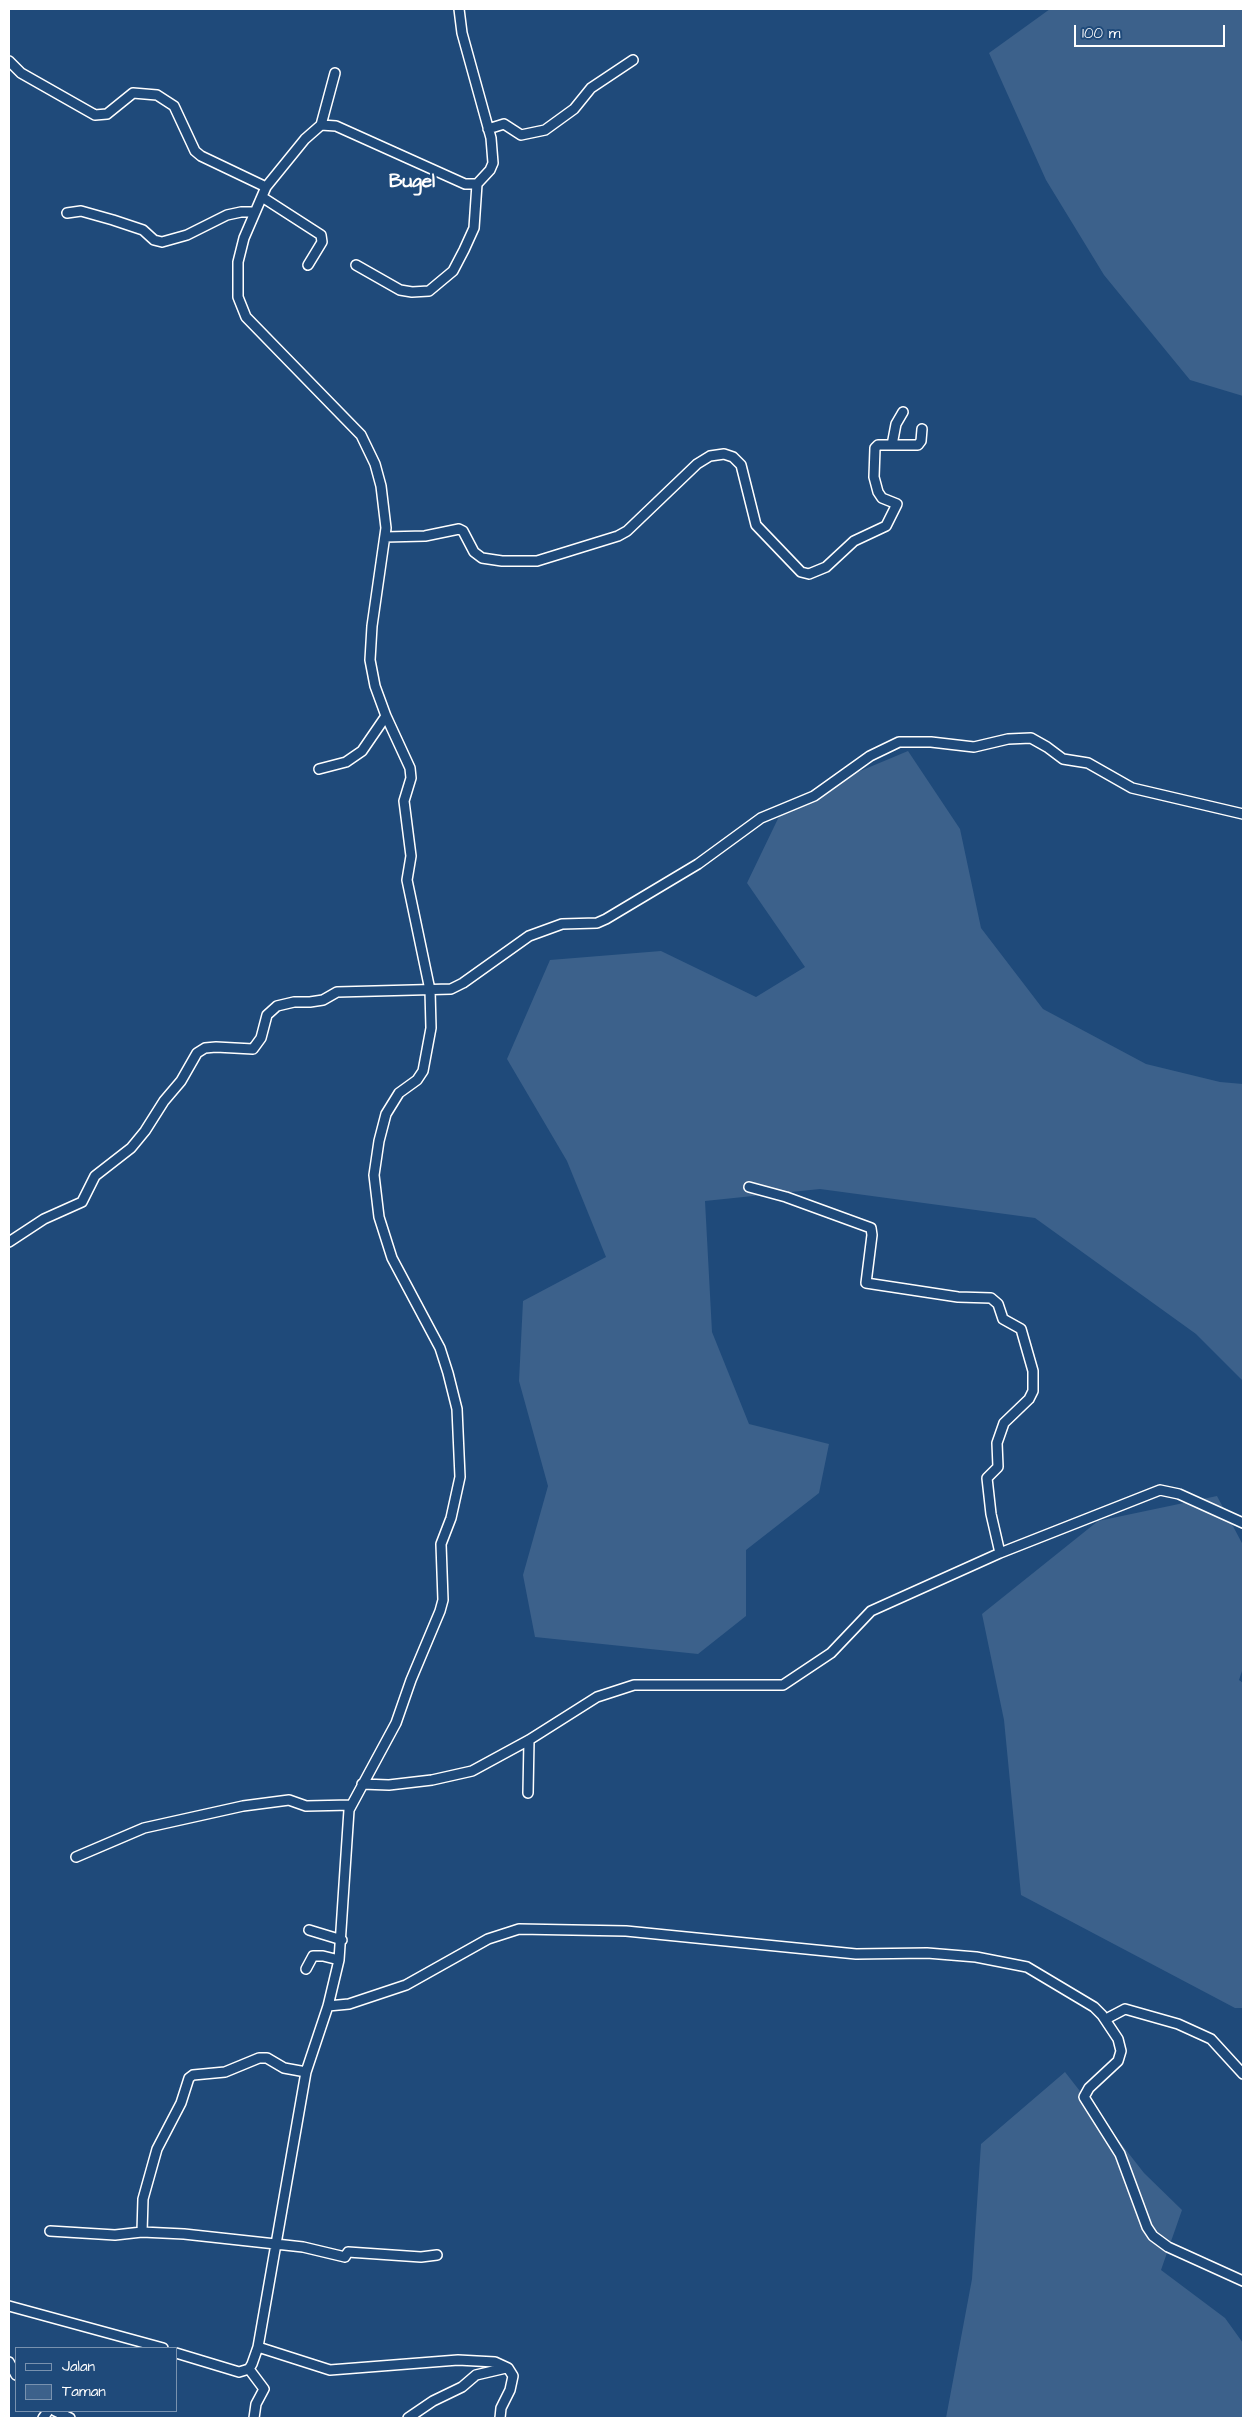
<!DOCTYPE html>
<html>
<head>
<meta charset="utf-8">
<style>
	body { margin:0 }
	#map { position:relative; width:1252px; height:2427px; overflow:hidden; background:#1f4a7a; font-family:"Architects Daughter",sans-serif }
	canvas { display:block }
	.frame { position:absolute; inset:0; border:10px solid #fff; pointer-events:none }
	.legend { position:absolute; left:15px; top:2347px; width:162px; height:65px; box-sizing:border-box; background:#1f4a7a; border:1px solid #7992af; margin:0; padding:6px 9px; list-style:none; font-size:15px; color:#fff }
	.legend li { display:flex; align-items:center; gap:10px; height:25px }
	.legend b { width:25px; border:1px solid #7992af }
	.scale { position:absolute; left:1074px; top:25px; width:151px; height:22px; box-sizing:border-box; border:2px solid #fff; border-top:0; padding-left:6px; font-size:15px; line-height:18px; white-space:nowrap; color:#fff; -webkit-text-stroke:4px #1f4a7a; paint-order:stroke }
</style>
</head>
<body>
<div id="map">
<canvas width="1252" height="2427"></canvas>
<div class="frame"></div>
<ul class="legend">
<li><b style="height:6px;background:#1f4a7a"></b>Jalan</li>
<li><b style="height:14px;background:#3c618b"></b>Taman</li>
</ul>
<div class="scale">100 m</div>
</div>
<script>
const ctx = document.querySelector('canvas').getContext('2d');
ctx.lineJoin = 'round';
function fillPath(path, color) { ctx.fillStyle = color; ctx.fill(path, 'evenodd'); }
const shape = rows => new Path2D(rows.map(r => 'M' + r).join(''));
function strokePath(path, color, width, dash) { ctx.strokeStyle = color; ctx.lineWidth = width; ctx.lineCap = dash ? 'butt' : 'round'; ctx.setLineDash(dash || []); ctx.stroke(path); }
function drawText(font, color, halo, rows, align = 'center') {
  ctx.font = font + ' "Architects Daughter",sans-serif'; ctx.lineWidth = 4.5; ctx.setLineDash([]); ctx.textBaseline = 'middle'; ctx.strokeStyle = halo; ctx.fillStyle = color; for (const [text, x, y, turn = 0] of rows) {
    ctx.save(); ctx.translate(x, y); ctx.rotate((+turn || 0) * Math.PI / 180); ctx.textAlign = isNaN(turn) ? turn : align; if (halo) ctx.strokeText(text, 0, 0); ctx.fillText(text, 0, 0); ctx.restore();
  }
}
fillPath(shape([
	[1050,9,1243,9,1243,396,1190,380,1104,275,1046,180,989,53],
	[908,751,960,829,981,928,1043,1009,1146,1064,1220,1082,1243,1084,1243,1381,1196,1334,1035,1218,820,1189,705,1201,712,1332,749,1424,829,1444,819,1493,746,1550,746,1616,698,1654,535,1637,523,1575,548,1486,519,1381,523,1301,606,1257,567,1161,507,1059,550,960,661,951,756,997,805,967,747,883,786,802],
	[1217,1496,1243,1545,1243,1668,1239,1680,1243,1683,1243,2008,1235,2008,1021,1895,1004,1720,982,1614,1098,1521],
	[1065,2072,1144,2173,1182,2210,1161,2270,1225,2318,1243,2343,1243,2418,946,2418,972,2279,981,2144]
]), '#3c618b');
const street = shape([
	[9,61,21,73,95,115,107,114,133,93,157,95,174,106,195,151,201,156,266,187],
	[321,125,335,73],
	[488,129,504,124,521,135,545,130,574,109,591,88,633,60],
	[262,197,321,235,322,242,308,265],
	[67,213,81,211,113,220,143,230,154,240,162,242,187,235,227,215,241,212,255,212],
	[356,265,400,290,412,292,429,291,453,271,464,250,474,228,477,184],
	[892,445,896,424,903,412],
	[385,537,425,536,459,529,463,531,474,552,482,558,502,561,537,561,618,536,627,531,697,464,710,456,724,454,733,457,741,465,756,525,801,572,809,574,826,567,854,541,886,526,897,504,882,498,878,492,874,477,875,448,878,445,918,445,921,441,922,429],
	[319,769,346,762,362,751,386,716],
	[749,1187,786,1197,871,1228,872,1235,866,1283,958,1297,991,1298,998,1304,1003,1319,1021,1329,1033,1371,1033,1391,1029,1399,1004,1423,997,1443,998,1467,987,1478,991,1514,1000,1553],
	[9,1242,44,1219,82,1202,95,1176,131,1148,145,1131,164,1101,181,1081,197,1053,205,1048,216,1047,253,1049,261,1038,267,1015,277,1006,294,1002,310,1002,323,1000,337,992,451,989,463,983,529,936,562,924,597,923,606,919,698,864,761,818,814,796,870,756,899,742,931,742,974,747,1008,739,1031,738,1047,747,1063,759,1088,763,1132,788,1243,814],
	[362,1784,389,1785,432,1780,472,1771,529,1740,597,1697,634,1685,783,1685,831,1653,871,1611,1000,1553,1160,1490,1179,1494,1243,1523],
	[528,1793,529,1740],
	[76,1857,144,1828,243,1806,289,1800,306,1806,351,1805],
	[309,1930,342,1940],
	[306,1969,313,1956,323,1956,339,1960],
	[328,2006,349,2004,406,1985,488,1939,519,1929,626,1931,856,1954,927,1953,976,1957,1027,1967,1094,2007,1102,2015,1118,2039,1121,2051,1118,2061,1089,2088,1084,2097,1120,2154,1147,2227,1153,2236,1168,2247,1243,2281],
	[1106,2019,1125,2009,1178,2024,1211,2039,1243,2074],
	[50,2231,115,2235,142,2232,184,2234,303,2247,345,2257,348,2252,421,2257,437,2255],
	[142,2232,143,2199,157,2149,181,2103,189,2078,193,2075,225,2072,259,2058,267,2058,284,2068,306,2072],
	[9,2306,163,2348],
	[258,2347,330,2370,458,2360,495,2362,508,2368,513,2376,510,2390,501,2408,500,2418],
	[176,2353,239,2372,249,2369,252,2364,258,2347,306,2072,328,2006,339,1960,349,1810,396,1723,411,1680,440,1611,443,1600,441,1544,451,1518,460,1477,457,1409,448,1373,440,1348,392,1258,379,1217,374,1175,379,1141,386,1114,399,1093,417,1080,423,1071,431,1028,430,990,407,880,411,856,404,801,411,778,410,768,386,716,375,686,370,660,372,626,386,528,381,486,375,464,361,435,246,317,238,297,238,262,244,238,266,187,305,139,321,125,336,126,465,184,477,184,490,170,493,163,491,138,462,33,459,9],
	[9,2362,16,2375],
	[249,2369,264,2389,256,2404,254,2418],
	[55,2411,70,2418],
	[43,2418,48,2411],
	[408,2418,433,2401,462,2387,476,2375,506,2368]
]);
strokePath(street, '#fff', 12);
strokePath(street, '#1f4a7a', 9);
drawText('bold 19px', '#fff', '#1f4a7a', [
	["Bugel",412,183]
]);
</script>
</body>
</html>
